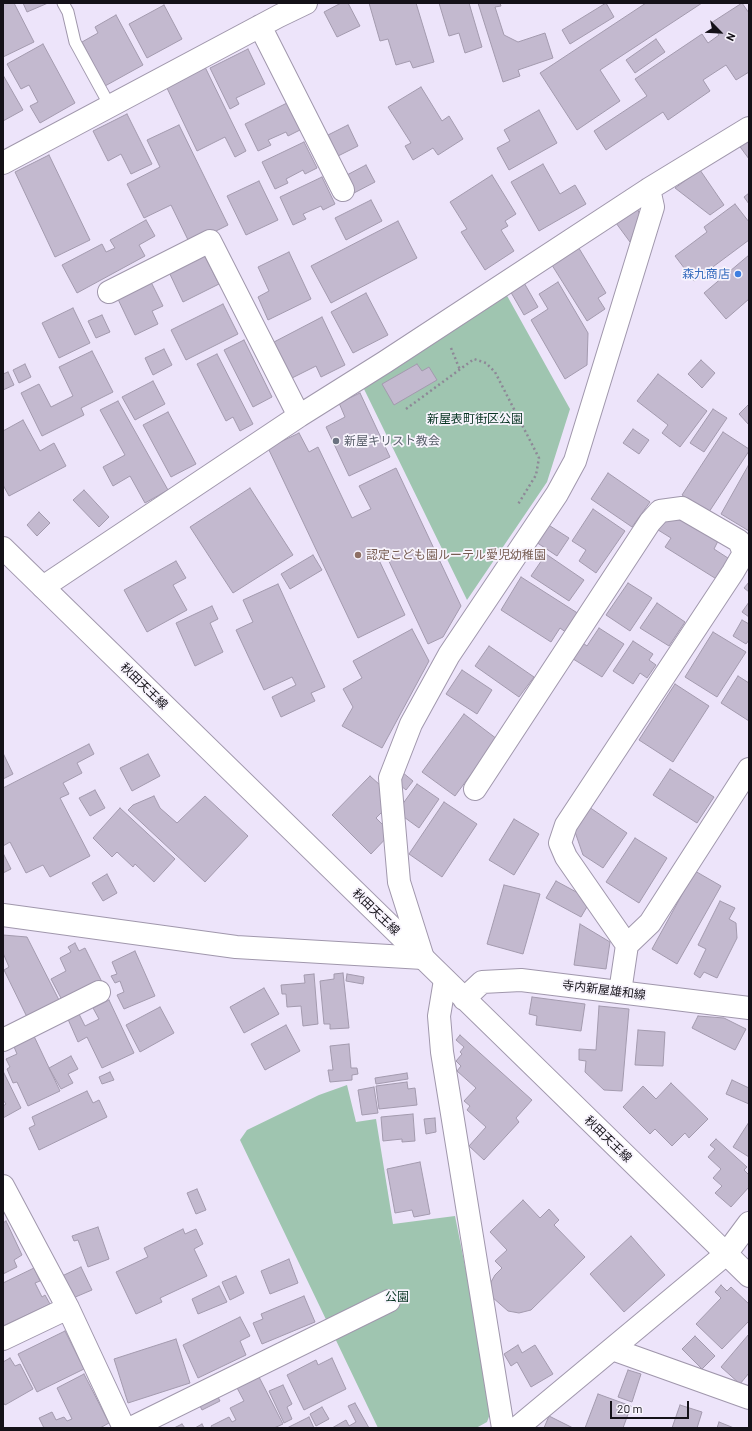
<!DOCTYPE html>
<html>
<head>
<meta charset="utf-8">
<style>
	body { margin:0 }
	#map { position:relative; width:752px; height:1431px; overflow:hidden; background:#ede4fa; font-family:Barlow,sans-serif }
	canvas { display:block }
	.frame { position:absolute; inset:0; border:4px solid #141118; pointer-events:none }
	.north { position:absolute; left:700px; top:12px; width:40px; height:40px; -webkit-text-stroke:3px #f8f4fd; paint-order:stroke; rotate:114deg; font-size:11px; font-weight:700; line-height:16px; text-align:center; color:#141118 }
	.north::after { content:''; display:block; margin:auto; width:14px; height:18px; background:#141118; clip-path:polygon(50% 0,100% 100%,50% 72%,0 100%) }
	.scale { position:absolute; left:610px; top:1401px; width:79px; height:18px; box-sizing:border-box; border:2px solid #141118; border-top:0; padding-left:5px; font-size:12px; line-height:14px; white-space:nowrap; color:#141118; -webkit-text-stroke:3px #f8f4fd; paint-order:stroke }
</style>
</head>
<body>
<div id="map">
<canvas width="752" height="1431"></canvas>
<div class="frame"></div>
<div class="north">N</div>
<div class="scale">20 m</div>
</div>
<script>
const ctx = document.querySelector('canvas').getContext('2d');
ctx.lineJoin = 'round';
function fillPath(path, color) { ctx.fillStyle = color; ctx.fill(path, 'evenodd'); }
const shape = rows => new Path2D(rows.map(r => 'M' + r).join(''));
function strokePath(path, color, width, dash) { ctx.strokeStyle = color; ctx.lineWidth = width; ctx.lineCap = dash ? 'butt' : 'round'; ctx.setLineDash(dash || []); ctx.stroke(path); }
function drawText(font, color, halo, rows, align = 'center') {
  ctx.font = font + ' Barlow,"Noto Sans JP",sans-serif'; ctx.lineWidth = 3.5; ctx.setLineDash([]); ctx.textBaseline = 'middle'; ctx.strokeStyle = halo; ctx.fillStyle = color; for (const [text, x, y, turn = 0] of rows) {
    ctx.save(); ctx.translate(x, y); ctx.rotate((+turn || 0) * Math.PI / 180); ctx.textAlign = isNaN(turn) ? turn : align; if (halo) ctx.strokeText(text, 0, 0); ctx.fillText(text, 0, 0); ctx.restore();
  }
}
fillPath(shape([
	[505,292,570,409,547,482,467,600,364,389],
	[347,1085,356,1122,376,1119,393,1224,455,1216,493,1406,487,1422,476,1428,378,1428,240,1140,247,1130,319,1095]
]), '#9fc5b0');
const building = shape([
	[3,3,14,3,34,42,3,57,3,3],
	[23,3,48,3,27,12,23,3],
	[341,3,348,3,360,26,337,37,324,12,341,3],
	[369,3,416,3,434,62,413,68,410,61,396,65,388,39,380,41,369,3],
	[439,3,469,3,482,47,465,53,459,33,449,36,439,3],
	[478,3,500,3,501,6,495,7,504,35,518,42,545,33,553,58,518,70,520,76,503,82,478,3],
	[606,3,614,17,570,44,562,30,606,3],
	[646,3,702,3,600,70,620,101,577,130,540,73,646,3],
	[742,3,749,13,749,72,736,80,726,65,703,80,710,91,668,120,663,112,606,150,594,131,647,96,635,79,702,34,708,43,719,35,711,23,742,3],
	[164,5,182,39,147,58,129,24,164,5],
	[116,15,143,65,105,86,82,42,98,33,95,27,116,15],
	[656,39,665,52,635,73,626,60,656,39],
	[43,44,75,103,40,123,30,106,38,102,29,85,21,89,7,64,43,44],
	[248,49,265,84,236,98,239,104,230,109,210,68,248,49],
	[205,67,246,151,235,157,225,137,197,151,166,86,205,67],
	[3,75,23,110,3,121,3,75],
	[421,87,442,121,449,116,463,139,438,155,433,148,413,160,405,146,411,143,388,107,421,87],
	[287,103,300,130,288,136,286,132,268,140,271,145,258,151,245,124,287,103],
	[539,110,557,143,509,170,497,148,510,141,504,130,539,110],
	[127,114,152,164,131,174,121,154,108,161,93,131,127,114],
	[179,125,228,225,190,244,171,205,144,218,127,184,160,167,147,140,179,125],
	[348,125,358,146,338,156,328,135,348,125],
	[749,136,749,159,738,144,749,136],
	[304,142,317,168,305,174,303,170,286,179,288,183,275,189,262,162,304,142],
	[49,155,90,240,55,257,15,172,49,155],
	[543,164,560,194,575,185,586,204,539,231,511,182,543,164],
	[366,165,375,182,354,193,345,176,366,165],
	[700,170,724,205,710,215,675,188,700,170],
	[492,175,516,214,505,221,508,226,501,230,514,251,485,270,461,232,467,229,450,202,492,175],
	[322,177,335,204,323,210,321,206,303,214,306,219,293,225,280,197,322,177],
	[259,181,278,220,246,235,227,196,259,181],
	[749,193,749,204,744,197,749,193],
	[371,200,382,221,346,240,335,218,371,200],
	[735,204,749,222,749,240,694,281,675,256,707,232,704,227,735,204],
	[637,207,640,216,630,242,616,223,637,207],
	[146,220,155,236,139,245,145,256,77,293,62,265,102,244,106,252,115,248,110,240,146,220],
	[398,221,417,258,331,303,311,266,398,221],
	[577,245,606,293,598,298,605,309,587,321,550,262,577,245],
	[289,252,311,299,268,320,258,297,269,291,258,267,289,252],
	[203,253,219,284,183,302,168,270,203,253],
	[749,255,749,299,726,319,704,293,749,255],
	[149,278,163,306,152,311,158,324,135,335,116,295,149,278],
	[523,281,538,307,524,315,509,289,523,281],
	[558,282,588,333,587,365,565,379,531,320,548,309,539,294,558,282],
	[366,293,388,335,353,353,331,312,366,293],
	[223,304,238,334,186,360,171,330,223,304],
	[73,308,90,343,59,358,42,323,73,308],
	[102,315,110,332,96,338,88,321,102,315],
	[322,317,345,365,321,377,316,366,292,378,274,342,322,317],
	[244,340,272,397,253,407,224,350,244,340],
	[164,349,172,365,153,375,145,358,164,349],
	[92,351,113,392,81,408,84,415,42,436,21,393,39,384,51,407,73,396,59,367,92,351],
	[217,354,253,424,240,431,233,417,226,421,197,364,217,354],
	[701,360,715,373,702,388,688,374,701,360],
	[25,364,31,377,19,383,13,370,25,364],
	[417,364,422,371,429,367,437,380,394,405,382,384,417,364],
	[8,372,14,385,3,390,3,374,8,372],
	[658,374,707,411,680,447,662,433,668,425,637,401,658,374],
	[153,381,165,404,135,420,122,397,153,381],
	[360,393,390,457,349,476,326,427,345,417,339,403,360,393],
	[118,401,168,490,145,503,130,476,113,486,103,467,125,455,100,410,118,401],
	[749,404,749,425,739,414,749,404],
	[713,409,727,418,704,452,690,443,713,409],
	[168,412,196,464,171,477,143,425,168,412],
	[23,420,40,451,54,443,66,466,9,496,3,485,3,431,23,420],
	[633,429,649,440,639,454,623,443,633,429],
	[723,432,749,449,749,451,709,512,682,495,723,432],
	[299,433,309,452,318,447,352,518,371,509,359,486,396,468,461,606,443,637,428,644,386,555,378,558,405,615,358,638,268,448,299,433],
	[748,466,749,467,749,531,721,514,748,466],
	[608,473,650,502,632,527,591,499,608,473],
	[250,488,293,555,233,593,190,527,250,488],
	[84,490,109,517,99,527,73,500,84,490],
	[593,509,625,531,596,573,579,561,586,550,572,541,593,509],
	[39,512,50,523,37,536,27,525,39,512],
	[663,515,680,517,718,541,714,549,731,560,718,580,665,547,671,538,655,528,663,515],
	[547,524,569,538,557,556,536,542,547,524],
	[546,554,584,580,569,601,531,576,546,554],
	[313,555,322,570,290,589,281,574,313,555],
	[176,561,186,578,173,585,187,610,147,632,124,590,176,561],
	[521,577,579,614,567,633,560,628,551,642,501,610,521,577],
	[749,582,749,592,744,588,749,582],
	[628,583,652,598,630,631,606,615,628,583],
	[278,584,325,687,311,693,315,701,281,717,272,697,296,685,292,677,264,690,236,630,253,622,243,600,278,584],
	[749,602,749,617,742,612,749,602],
	[657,603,685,622,669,646,640,628,657,603],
	[212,606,218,619,210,623,223,652,195,666,176,623,212,606],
	[742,620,749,624,749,640,746,644,733,636,742,620],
	[599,628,624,644,602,677,570,657,580,641,587,646,599,628],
	[412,629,429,661,382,748,342,726,353,707,343,689,362,678,353,661,412,629],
	[713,632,746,652,717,697,685,677,713,632],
	[633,641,653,654,649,660,656,665,647,678,640,673,633,684,613,671,633,641],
	[489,646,534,677,519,697,475,666,489,646],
	[462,670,492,690,477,714,446,694,462,670],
	[738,676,749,683,749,721,721,703,738,676],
	[675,684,709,706,673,762,639,740,675,684],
	[464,714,497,739,455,796,422,772,464,714],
	[89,744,94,754,77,763,82,773,63,783,69,794,60,798,90,856,50,877,43,865,26,873,10,842,3,846,3,788,89,744],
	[3,753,13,774,3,779,3,753],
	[148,754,160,776,132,791,120,768,148,754],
	[670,769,714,797,697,823,653,795,670,769],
	[402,772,413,781,406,790,395,781,402,772],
	[370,776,380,785,386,808,376,818,391,833,371,854,332,815,370,776],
	[417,784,439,799,419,828,397,812,417,784],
	[95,790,105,808,90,816,79,798,95,790],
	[154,796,160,808,177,823,205,796,248,836,205,882,128,810,133,805,154,796],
	[444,802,477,824,442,877,409,854,444,802],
	[589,807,627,833,603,868,583,855,574,829,589,807],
	[120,808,175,859,154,882,135,864,133,867,117,852,112,857,93,838,120,808],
	[514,819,539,834,514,875,489,860,514,819],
	[635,838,667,858,639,903,606,882,635,838],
	[3,853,11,869,3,873,3,853],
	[695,871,721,886,677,964,652,949,695,871],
	[107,874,117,893,103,901,92,883,107,874],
	[556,881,591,900,581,917,546,898,556,881],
	[504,885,540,894,523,954,487,944,504,885],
	[720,901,735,908,729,919,736,923,737,938,717,978,704,972,700,978,694,974,706,949,698,945,720,901],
	[580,924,610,942,606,969,574,965,580,924],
	[3,935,27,937,60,1002,27,1017,4,970,9,967,3,953,3,935],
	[75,943,79,951,85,948,102,982,63,1002,51,979,66,971,60,958,71,952,68,947,75,943],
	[135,951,155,996,124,1009,117,995,124,992,120,981,115,983,111,976,117,974,112,962,135,951],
	[343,973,349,1028,330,1029,330,1024,324,1024,320,981,334,979,334,974,343,973],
	[314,974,318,1024,303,1026,301,1006,287,1007,286,994,282,994,281,985,305,983,304,975,314,974],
	[347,974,364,977,363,984,346,981,347,974],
	[264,988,279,1014,244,1033,230,1007,264,988],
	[532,997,585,1004,581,1031,536,1025,537,1016,529,1014,532,997],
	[109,1000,134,1053,102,1068,87,1037,78,1042,67,1017,78,1012,85,1026,99,1019,93,1008,109,1000],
	[599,1006,629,1009,622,1091,604,1090,585,1072,586,1061,579,1060,579,1049,596,1050,599,1006],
	[160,1007,174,1033,140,1052,126,1025,160,1007],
	[698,1016,724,1018,746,1029,735,1050,692,1028,698,1016],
	[286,1025,300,1051,265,1070,251,1044,286,1025],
	[638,1030,665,1032,663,1066,635,1065,638,1030],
	[32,1032,60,1091,28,1106,17,1082,13,1083,7,1069,10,1067,6,1059,17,1054,12,1042,32,1032],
	[460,1035,532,1100,516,1118,519,1122,484,1160,469,1146,486,1127,467,1110,470,1106,464,1101,476,1088,457,1071,461,1066,456,1061,462,1054,460,1052,464,1047,456,1040,460,1035],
	[349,1044,351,1068,357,1068,358,1074,352,1075,352,1080,330,1082,328,1070,333,1070,330,1046,349,1044],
	[71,1056,78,1069,68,1074,73,1083,61,1089,49,1068,71,1056],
	[3,1071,21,1108,3,1118,3,1106,6,1104,3,1100,3,1071],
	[110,1072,114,1080,102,1084,99,1077,110,1072],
	[407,1073,408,1079,376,1084,375,1078,407,1073],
	[732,1080,749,1088,749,1104,726,1094,732,1080],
	[407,1082,408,1089,415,1088,417,1105,379,1109,376,1086,407,1082],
	[671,1083,708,1119,689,1138,685,1133,672,1146,655,1129,650,1134,623,1107,643,1086,656,1099,671,1083],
	[374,1087,378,1113,362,1115,358,1090,374,1087],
	[87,1091,93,1103,99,1100,107,1117,39,1150,29,1128,35,1125,32,1117,87,1091],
	[413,1114,415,1141,402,1142,402,1139,383,1141,381,1117,413,1114],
	[435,1118,436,1132,426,1134,424,1119,435,1118],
	[749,1122,749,1157,733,1147,749,1122],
	[716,1139,747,1167,744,1170,749,1175,749,1187,731,1207,715,1193,722,1186,713,1178,721,1169,708,1157,715,1149,710,1145,716,1139],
	[420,1162,430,1214,414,1217,412,1210,395,1213,387,1169,420,1162],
	[197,1189,206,1210,196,1214,187,1193,197,1189],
	[523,1200,540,1218,549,1209,559,1220,554,1225,585,1257,531,1310,519,1313,508,1311,492,1297,491,1282,495,1275,502,1268,495,1261,507,1250,490,1232,523,1200],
	[6,1221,22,1255,14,1260,17,1267,3,1274,3,1223,6,1221],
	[98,1227,109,1259,88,1267,78,1240,74,1241,72,1236,98,1227],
	[183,1229,185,1234,196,1229,203,1244,194,1249,207,1276,160,1298,162,1302,136,1314,116,1272,148,1257,144,1248,183,1229],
	[631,1236,665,1275,624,1312,590,1274,631,1236],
	[289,1259,298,1283,270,1294,261,1271,289,1259],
	[81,1267,92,1290,73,1298,62,1276,81,1267],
	[34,1268,40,1281,35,1283,42,1297,45,1295,50,1304,3,1326,3,1283,34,1268],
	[236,1276,244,1293,230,1300,222,1282,236,1276],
	[721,1285,727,1291,731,1287,749,1304,749,1321,722,1349,696,1324,721,1298,715,1292,721,1285],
	[219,1286,227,1302,198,1314,192,1299,219,1286],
	[304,1296,315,1322,262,1344,253,1323,263,1319,261,1314,304,1296],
	[240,1317,250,1336,240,1341,246,1355,198,1378,183,1345,240,1317],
	[65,1331,84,1369,37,1392,18,1354,65,1331],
	[749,1334,749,1373,740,1384,721,1367,749,1334],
	[695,1336,715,1356,702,1369,682,1349,695,1336],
	[176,1339,190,1383,128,1403,114,1359,176,1339],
	[518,1345,522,1353,535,1345,553,1374,531,1387,517,1362,511,1366,504,1354,518,1345],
	[10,1358,15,1366,20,1364,33,1389,5,1405,3,1402,3,1362,10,1358],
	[332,1358,346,1389,304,1410,287,1375,316,1360,318,1365,332,1358],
	[628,1370,641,1374,632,1402,618,1397,628,1370],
	[84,1374,109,1423,100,1428,44,1428,39,1418,52,1412,56,1420,64,1417,67,1421,72,1419,57,1388,84,1374],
	[258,1375,283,1424,274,1428,212,1428,211,1426,229,1417,232,1422,236,1420,230,1408,244,1401,236,1386,258,1375],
	[283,1385,292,1404,287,1407,292,1419,284,1423,269,1391,283,1385],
	[215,1391,220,1401,202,1410,197,1400,215,1391],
	[598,1394,631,1406,623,1428,585,1428,598,1394],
	[355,1403,369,1428,332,1428,346,1420,349,1426,356,1422,348,1406,355,1403],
	[680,1405,702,1412,697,1428,672,1428,680,1405],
	[322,1407,329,1419,316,1426,310,1414,322,1407],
	[549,1416,573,1428,544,1428,549,1416],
	[309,1417,314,1428,287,1428,309,1417],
	[719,1422,734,1428,717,1428,719,1422],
	[182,1424,185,1428,174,1428,182,1424],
	[202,1424,204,1428,195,1428,202,1424]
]);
fillPath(building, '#c3b9cf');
strokePath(building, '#a39aae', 1);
const service = shape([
	[63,3,68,12,75,42,110,106]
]);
const minor = shape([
	[260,26,343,190],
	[3,163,279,16,306,3],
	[109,292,210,241,299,416],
	[43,587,299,416,385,362,649,189,749,128],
	[475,789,650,522,660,511,682,508,739,541,744,553,733,572,566,825,560,843,566,857,627,945,620,992],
	[627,945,650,923,749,769],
	[423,958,399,882,390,778,411,724,449,655,557,494,575,461,653,207,649,189],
	[445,980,439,1016,442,1052,503,1428],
	[3,1040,99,992],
	[3,1186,68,1308,124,1428],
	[3,1339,68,1308],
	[612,1349,749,1398],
	[131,1428,389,1301],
	[517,1428,726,1254,749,1223]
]);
const tertiary = shape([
	[3,915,236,947,423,958]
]);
const primary = shape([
	[3,548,749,1276],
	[464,999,482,982,521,980,749,1008]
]);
strokePath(service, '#a097ac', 13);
strokePath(minor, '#a097ac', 24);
strokePath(tertiary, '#a097ac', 24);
strokePath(primary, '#a097ac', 24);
strokePath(shape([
	[451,348,460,370],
	[406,409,474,359,486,363,495,372,539,458,536,475,517,506]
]), '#8e8897', 2.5, [2, 3]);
strokePath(service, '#fff', 11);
strokePath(minor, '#fff', 22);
strokePath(tertiary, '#fff', 22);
strokePath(primary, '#fff', 22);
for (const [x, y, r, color] of [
	[738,274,4,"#3f7fe0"],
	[336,441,4,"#6b7280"],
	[358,555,4,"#8d6e63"]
]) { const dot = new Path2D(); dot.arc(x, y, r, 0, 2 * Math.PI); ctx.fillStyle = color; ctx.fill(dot); strokePath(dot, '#f8f4fd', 1.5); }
drawText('12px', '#366cbe', '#f8f4fd', [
	["森九商店",730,274]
], 'right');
drawText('12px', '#073422', '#f8f4fd', [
	["新屋表町街区公園",475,419],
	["公園",397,1297]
]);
drawText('12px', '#5b616d', '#f8f4fd', [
	["新屋キリスト教会",344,441]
], 'left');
drawText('12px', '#785e54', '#f8f4fd', [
	["認定こども園ルーテル愛児幼稚園",366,555]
], 'left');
drawText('12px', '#141118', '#f8f4fd', [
	["秋田天王線",144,686,44],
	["秋田天王線",376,912,44],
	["寺内新屋雄和線",604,990,7],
	["秋田天王線",608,1139,44]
]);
</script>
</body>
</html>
